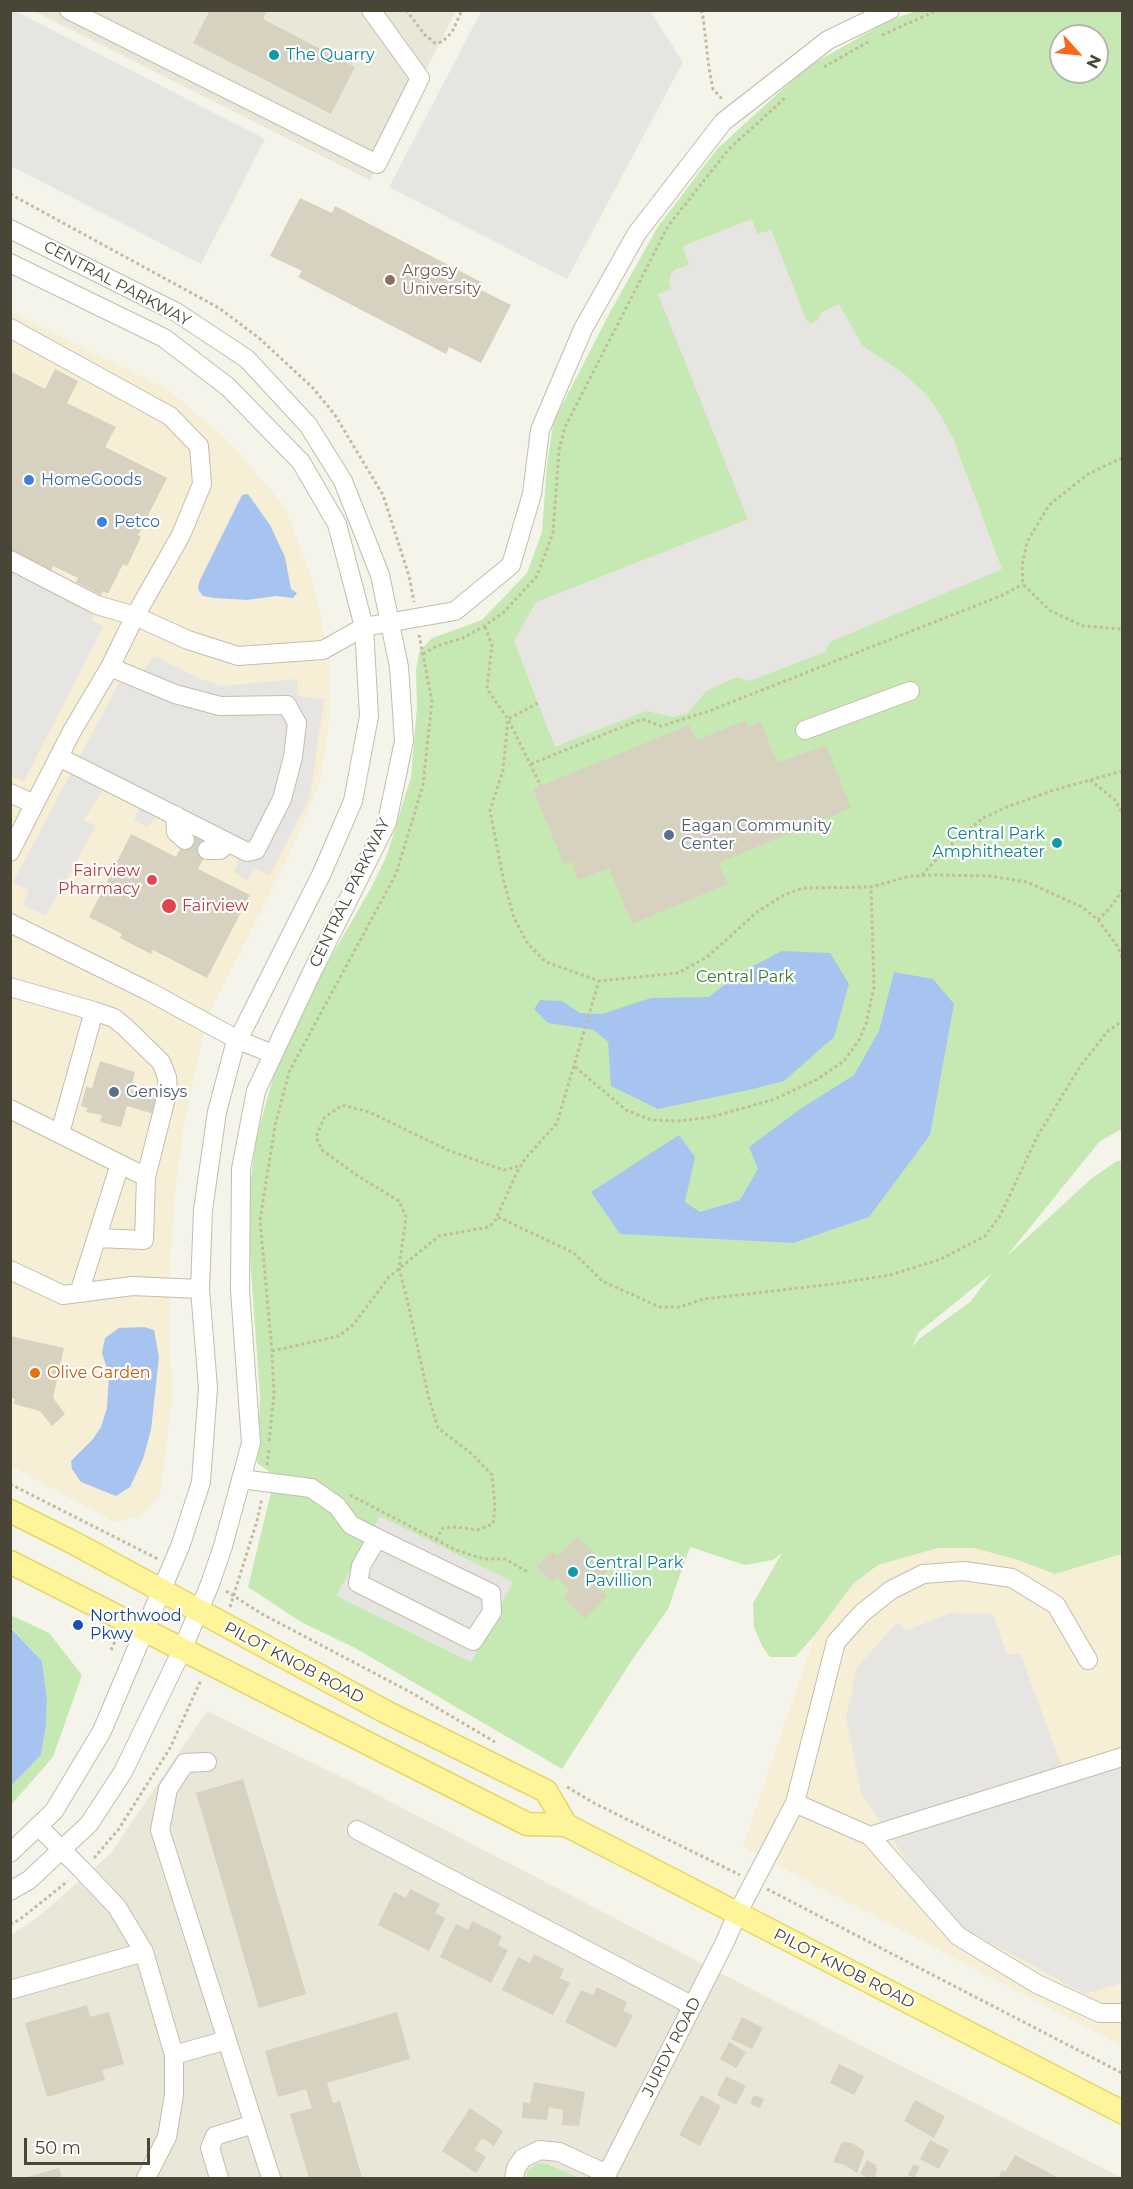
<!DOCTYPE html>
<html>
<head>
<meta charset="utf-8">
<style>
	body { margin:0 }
	#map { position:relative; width:1133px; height:2189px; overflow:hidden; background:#f5f4ea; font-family:Montserrat,sans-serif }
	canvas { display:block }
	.frame { position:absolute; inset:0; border:12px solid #494638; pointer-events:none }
	.north { position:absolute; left:1049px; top:24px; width:60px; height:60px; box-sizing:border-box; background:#fff; border:2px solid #b6b5af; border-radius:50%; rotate:117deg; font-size:16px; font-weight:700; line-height:24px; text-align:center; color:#494638 }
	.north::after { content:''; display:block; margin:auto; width:21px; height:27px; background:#fa681c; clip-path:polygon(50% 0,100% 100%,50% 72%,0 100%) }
	.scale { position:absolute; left:24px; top:2138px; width:126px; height:27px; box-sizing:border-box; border:3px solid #494638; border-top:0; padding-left:8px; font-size:18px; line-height:21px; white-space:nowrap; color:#494638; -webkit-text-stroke:4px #fff; paint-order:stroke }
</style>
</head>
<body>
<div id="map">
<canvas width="1133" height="2189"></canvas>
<div class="frame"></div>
<div class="north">N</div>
<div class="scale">50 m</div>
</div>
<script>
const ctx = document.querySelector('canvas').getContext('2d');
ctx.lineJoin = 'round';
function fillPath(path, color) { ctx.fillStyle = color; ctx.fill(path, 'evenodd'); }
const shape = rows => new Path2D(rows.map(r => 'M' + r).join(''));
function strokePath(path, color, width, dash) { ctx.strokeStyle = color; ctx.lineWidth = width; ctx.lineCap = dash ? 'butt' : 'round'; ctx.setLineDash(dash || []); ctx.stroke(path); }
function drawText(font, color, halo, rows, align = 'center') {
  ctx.font = font + ' Montserrat,sans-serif'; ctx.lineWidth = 4.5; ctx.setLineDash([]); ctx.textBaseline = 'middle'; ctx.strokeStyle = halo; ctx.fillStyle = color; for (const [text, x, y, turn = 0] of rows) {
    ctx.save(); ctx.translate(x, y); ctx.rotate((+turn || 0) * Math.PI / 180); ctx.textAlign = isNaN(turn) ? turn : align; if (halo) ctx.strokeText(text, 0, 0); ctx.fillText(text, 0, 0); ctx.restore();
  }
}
fillPath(shape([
	[34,11,456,11,370,180],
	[207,1711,368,1790,784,2006,1122,2178,11,2178,11,1935,37,1918,111,1853]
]), '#e9e7d8');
fillPath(shape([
	[10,311,171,392,230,443,285,507,313,582,330,660,329,721,320,784,285,864,212,1008,203,1034,184,1125,175,1192,170,1270,170,1346,173,1393,160,1496,139,1517,114,1522,11,1466],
	[938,1548,974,1548,1018,1560,1055,1574,1122,1554,1122,2046,743,1847,815,1635,853,1584,878,1565]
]), '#f6efd6');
fillPath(shape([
	[916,11,1122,11,1122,1129,1100,1141,1006,1257,1092,1178,1117,1161,1122,1161,1122,1554,1055,1574,1018,1560,974,1548,938,1548,878,1565,853,1584,815,1635,795,1657,770,1657,762,1646,754,1627,753,1603,782,1553,773,1560,745,1565,690,1547,668,1609,634,1657,562,1769,355,1648,301,1622,248,1587,275,1476,257,1463,260,1397,247,1213,256,1139,277,1064,324,969,371,888,387,855,411,777,417,707,416,671,419,652,432,638,482,620,527,573,542,532,547,465,553,423,608,316,657,228,717,149,807,67,890,20],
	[1061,36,1097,36,1097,72,1061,72],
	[992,1273,970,1302,919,1339,912,1347,919,1332],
	[11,1615,49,1633,82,1675,53,1757,11,1805,11,1786,41,1755,46,1725,47,1699,42,1661,11,1627],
	[538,2163,547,2164,579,2178,526,2178,528,2170]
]), '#c6e9b3');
fillPath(shape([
	[482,10,650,11,683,62,567,279,389,187],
	[10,11,15,11,265,139,201,264,11,166],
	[752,219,757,234,771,230,806,319,811,324,818,319,822,312,839,304,862,345,903,373,926,394,938,411,953,438,1002,569,830,642,825,652,749,681,737,677,706,691,694,706,687,713,673,717,646,711,555,747,514,641,536,602,748,519,658,294,671,289,669,282,671,274,676,269,689,265,683,246],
	[10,569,94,613,92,620,103,627,24,781,11,777],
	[154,656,199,678,221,686,297,679,299,696,324,699,310,797,270,875,254,869,248,881,234,872,239,859,156,815,148,827,134,821,141,806,104,788,84,820,96,826,46,915,22,905,29,890,13,882,119,683,133,685],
	[380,1516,513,1582,471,1662,336,1596],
	[950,1613,993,1614,1007,1655,1020,1653,1056,1751,1071,1782,1122,1767,1122,1983,1085,1994,963,1928,921,1882,861,1793,846,1718,857,1667,898,1622,906,1631]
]), '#e7e5e1');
fillPath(shape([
	[248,494,270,525,285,557,291,589,297,593,293,598,276,596,247,600,215,598,203,596,199,591,198,587,200,580,242,495],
	[782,951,830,953,849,984,834,1037,784,1081,753,1089,658,1109,611,1086,608,1042,594,1030,548,1023,534,1009,540,1000,562,1001,580,1013,602,1014,651,998,709,997,738,974],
	[894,972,933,979,954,1004,930,1135,869,1217,793,1243,620,1234,591,1192,679,1135,695,1157,685,1202,700,1212,740,1200,758,1169,749,1147,799,1110,854,1075,879,1031],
	[144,1327,154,1330,159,1357,151,1430,143,1459,130,1487,116,1496,81,1482,72,1469,71,1461,93,1439,101,1427,107,1408,109,1375,102,1353,105,1338,119,1328],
	[10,1627,42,1661,47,1699,46,1725,41,1755,11,1786]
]), '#a7c4f1');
fillPath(shape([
	[210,10,267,10,263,19,355,67,331,114,193,43],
	[300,198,332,213,335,206,483,283,479,289,511,305,481,363,449,347,446,354,298,277,302,271,270,256],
	[55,369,78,381,67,403,116,427,105,447,167,478,138,535,141,537,127,566,123,564,108,594,103,591,101,595,76,582,78,578,53,566,51,571,10,550,10,371,45,389],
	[746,720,748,727,761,722,777,763,826,745,851,808,718,863,728,884,632,924,609,868,578,880,572,862,564,865,533,789,689,725,697,740],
	[192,827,214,838,198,869,250,895,207,978,153,950,151,954,120,938,122,934,89,917,131,834,176,857],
	[100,1061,135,1072,131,1089,158,1096,154,1114,127,1106,121,1127,100,1122,102,1115,86,1112,88,1108,81,1106,86,1087,92,1088],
	[10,1336,64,1348,53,1398,65,1414,52,1426,40,1411,14,1404,15,1399,10,1398],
	[577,1536,610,1568,594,1584,607,1596,585,1619,563,1597,570,1590,557,1577,552,1582,536,1567,552,1551,557,1556],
	[243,1779,306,1994,259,2008,196,1793],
	[410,1889,440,1904,435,1913,445,1918,429,1951,378,1925,394,1892,406,1898],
	[472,1921,502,1936,498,1945,508,1950,491,1983,440,1957,456,1924,468,1930],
	[534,1954,564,1969,560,1978,570,1983,553,2015,502,1990,518,1957,530,1963],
	[597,1987,627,2002,623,2011,633,2015,616,2048,565,2022,581,1990,593,1995],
	[87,2005,90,2017,109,2012,124,2064,102,2070,105,2080,47,2097,25,2023],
	[397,2012,410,2059,327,2083,333,2103,340,2101,362,2178,309,2178,290,2114,312,2108,306,2089,278,2097,265,2051],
	[742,2017,763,2028,752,2049,731,2039],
	[729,2042,746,2052,736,2068,720,2059],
	[839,2064,864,2076,854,2095,830,2083],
	[726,2076,746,2086,736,2105,717,2095],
	[534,2082,585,2092,579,2126,562,2125,563,2110,549,2107,547,2120,522,2118,523,2102,530,2103],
	[701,2095,721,2106,700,2146,679,2135],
	[754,2095,764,2099,760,2108,750,2104],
	[915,2100,945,2116,934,2138,904,2121],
	[470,2108,503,2131,494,2146,482,2138,475,2150,486,2157,476,2173,442,2151],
	[930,2140,949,2150,939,2169,920,2159],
	[842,2142,852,2143,865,2151,857,2173,845,2165,833,2162],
	[1015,2155,1059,2178,998,2178,1002,2170,1005,2172],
	[867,2160,876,2165,875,2167,878,2169,874,2178,870,2176,869,2178,860,2174],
	[914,2164,920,2167,914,2178,908,2175],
	[59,2168,62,2178,24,2178]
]), '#d7d2bf');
strokePath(shape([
	[185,840,207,850]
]), '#d3d1c6', 18, [18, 9]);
const minor = shape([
	[69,10,377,164,420,78,371,10],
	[10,229,176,312,247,359,308,425,343,481,380,575,399,667,404,741,387,822,311,974,256,1091,241,1169,240,1290,251,1443,223,1546,210,1584,182,1650,123,1772,89,1824,29,1880,10,1891],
	[10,263,164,338,228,387,301,462,337,524,364,627,369,716,353,801,322,873,234,1048,217,1112,203,1210,200,1289,208,1388,201,1482,181,1544,102,1731,54,1811,10,1853],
	[10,328,170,416,199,446,202,484,181,535,135,616,188,640,238,656,323,650,364,627,455,611,511,565,532,494,540,430,583,329,637,233,723,122,828,40,890,10],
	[10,560,97,605,135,616,110,667,72,731,10,852],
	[805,730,910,691],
	[59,757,247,852,256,850,282,799,293,757,297,723,287,705,220,706,175,694,110,667],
	[10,793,34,804],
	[175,815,176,832,185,840],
	[207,850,220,850,229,843],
	[10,923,150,992,238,1040,273,1054],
	[10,987,94,1011,60,1133],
	[94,1011,114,1018,125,1027,161,1062,167,1077,168,1090,146,1177],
	[10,1109,146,1177,144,1240,97,1238],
	[10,1270,63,1295,132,1286,200,1289],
	[79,1293,120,1164],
	[241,1479,311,1488,337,1506,351,1525,377,1538,491,1593,492,1612,473,1641,358,1583,361,1566,377,1538],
	[207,1762,185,1763,168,1789,160,1830,271,2178],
	[795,1803,870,1836,958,1936,1037,1984,1100,2013,1122,2013],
	[38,1826,82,1870,117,1907,144,1952,174,2055,174,2095,167,2137,146,2178],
	[357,1830,693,2006],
	[870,1836,1122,1757],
	[10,1990,144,1952],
	[174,2055,227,2040],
	[219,2178,210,2148,215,2136,254,2124],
	[514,2178,516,2168,523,2158,540,2150,559,2152,607,2174],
	[605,2178,725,1942,737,1914,795,1803,836,1642,862,1613,891,1590,923,1574,964,1571,1012,1578,1056,1605,1088,1660]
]);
const major = shape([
	[10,1511,74,1543,386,1712,546,1791,566,1825],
	[10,1562,527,1824,566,1825,1122,2112]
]);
strokePath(minor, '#c1beac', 20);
strokePath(major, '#e4d769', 25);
strokePath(shape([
	[406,10,425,35,435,43,442,42,452,32,462,10],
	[701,10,703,17,709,68,713,89,723,100],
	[882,35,938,10],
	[824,67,868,42],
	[10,194,219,308,259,338,313,388,335,415,383,495,409,576,414,602],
	[1122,458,1088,474,1049,505,1027,542,1022,566,1023,584,1049,610,1083,626,1122,629],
	[485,627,492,645,487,689,508,719,541,786],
	[423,654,437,646,463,638,484,626,504,612,537,576,553,533,559,450,565,427,668,226,729,149,786,97],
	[538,703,508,719,503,770,490,811,504,882,514,918,528,944,546,962,599,981,678,973,707,957,757,912,784,895,803,888,871,887,910,876,937,875,990,876,1027,882,1082,907,1098,920,1118,947,1122,958],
	[531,764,642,719,661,726,709,711,1003,595,1023,584],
	[1090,780,1115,800,1122,813],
	[922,875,946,849,983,818,1007,807,1051,791,1122,771],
	[1098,920,1108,910,1121,893,1122,887],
	[575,1067,626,1110,651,1120,679,1121,711,1117,772,1100,816,1080,844,1061,859,1040,866,1024,874,987,871,887],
	[498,1217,574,1253,602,1281,660,1307,680,1307,704,1299,833,1284,890,1275,941,1259,985,1236,1000,1216,1037,1137,1081,1065,1108,1031,1122,1021],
	[272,1351,339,1336,353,1325,389,1277,439,1236,489,1227,495,1221,517,1172,525,1159,557,1123,599,981],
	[269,1441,274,1394,272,1351,260,1220,275,1126,289,1072,396,874,423,785,432,701,419,635],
	[267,1465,269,1448],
	[10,1484,158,1559],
	[350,1495,456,1550,484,1559,505,1559,528,1572],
	[436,1540,443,1528,456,1527,477,1530,493,1524,495,1506,492,1475,472,1454,438,1428,428,1395,408,1303,399,1268,406,1217,399,1201,358,1176,322,1150,316,1137,324,1118,342,1105,369,1112,450,1151,504,1170,520,1166],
	[226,1591,262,1614,412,1693,495,1742],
	[230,1607,257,1521,262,1498],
	[111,1650,117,1637],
	[567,1787,594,1803,740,1875],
	[94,1858,118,1830,170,1748,201,1680],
	[767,1889,1122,2073],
	[10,1924,19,1920,68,1881]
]), '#c2bc9d', 3, [3, 3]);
strokePath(minor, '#fff', 18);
strokePath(major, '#fef59a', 22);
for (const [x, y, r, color] of [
	[274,55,6,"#0f9aa8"],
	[390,280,6,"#8d6e63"],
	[29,480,6,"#3f7fe0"],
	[102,522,6,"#3f7fe0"],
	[669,835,6,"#5c6f8a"],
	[1057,843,6,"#0f9aa8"],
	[152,880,6,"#e0444e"],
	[169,906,8,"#e0444e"],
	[114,1092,6,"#5c6f8a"],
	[35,1373,6,"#e8710a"],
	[573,1572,6,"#0f9aa8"],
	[78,1625,6,"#1a4fb4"]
]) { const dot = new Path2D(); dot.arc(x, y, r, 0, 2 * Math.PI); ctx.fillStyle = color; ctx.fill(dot); strokePath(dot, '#fff', 2); }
drawText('16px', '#0d838f', '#fff', [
	["The Quarry",286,55],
	["Central Park",1045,834,"right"],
	["Amphitheater",1045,852,"right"],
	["Central Park",585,1563],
	["Pavillion",585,1581]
], 'left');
drawText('16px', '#785e54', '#fff', [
	["Argosy",402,271],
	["University",402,289]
], 'left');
drawText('16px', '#494638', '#fff', [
	["CENTRAL PARKWAY",117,284,28],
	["CENTRAL PARKWAY",350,893,-64],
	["PILOT KNOB ROAD",294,1663,28],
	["PILOT KNOB ROAD",844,1969,27],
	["JURDY ROAD",672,2047,-63]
]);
drawText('16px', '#366cbe', '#fff', [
	["HomeGoods",41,480],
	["Petco",114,522]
], 'left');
drawText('16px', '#4e5e75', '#fff', [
	["Eagan Community",681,826],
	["Center",681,844],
	["Genisys",126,1092]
], 'left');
drawText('16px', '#be3a42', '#fff', [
	["Fairview",140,871],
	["Pharmacy",140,889],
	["Fairview",182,906,"left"]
], 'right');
drawText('16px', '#397c2a', '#fff', [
	["Central Park",745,977]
]);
drawText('16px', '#c56008', '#fff', [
	["Olive Garden",47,1373]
], 'left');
drawText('16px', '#164399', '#fff', [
	["Northwood",90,1616],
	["Pkwy",90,1634]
], 'left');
</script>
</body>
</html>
